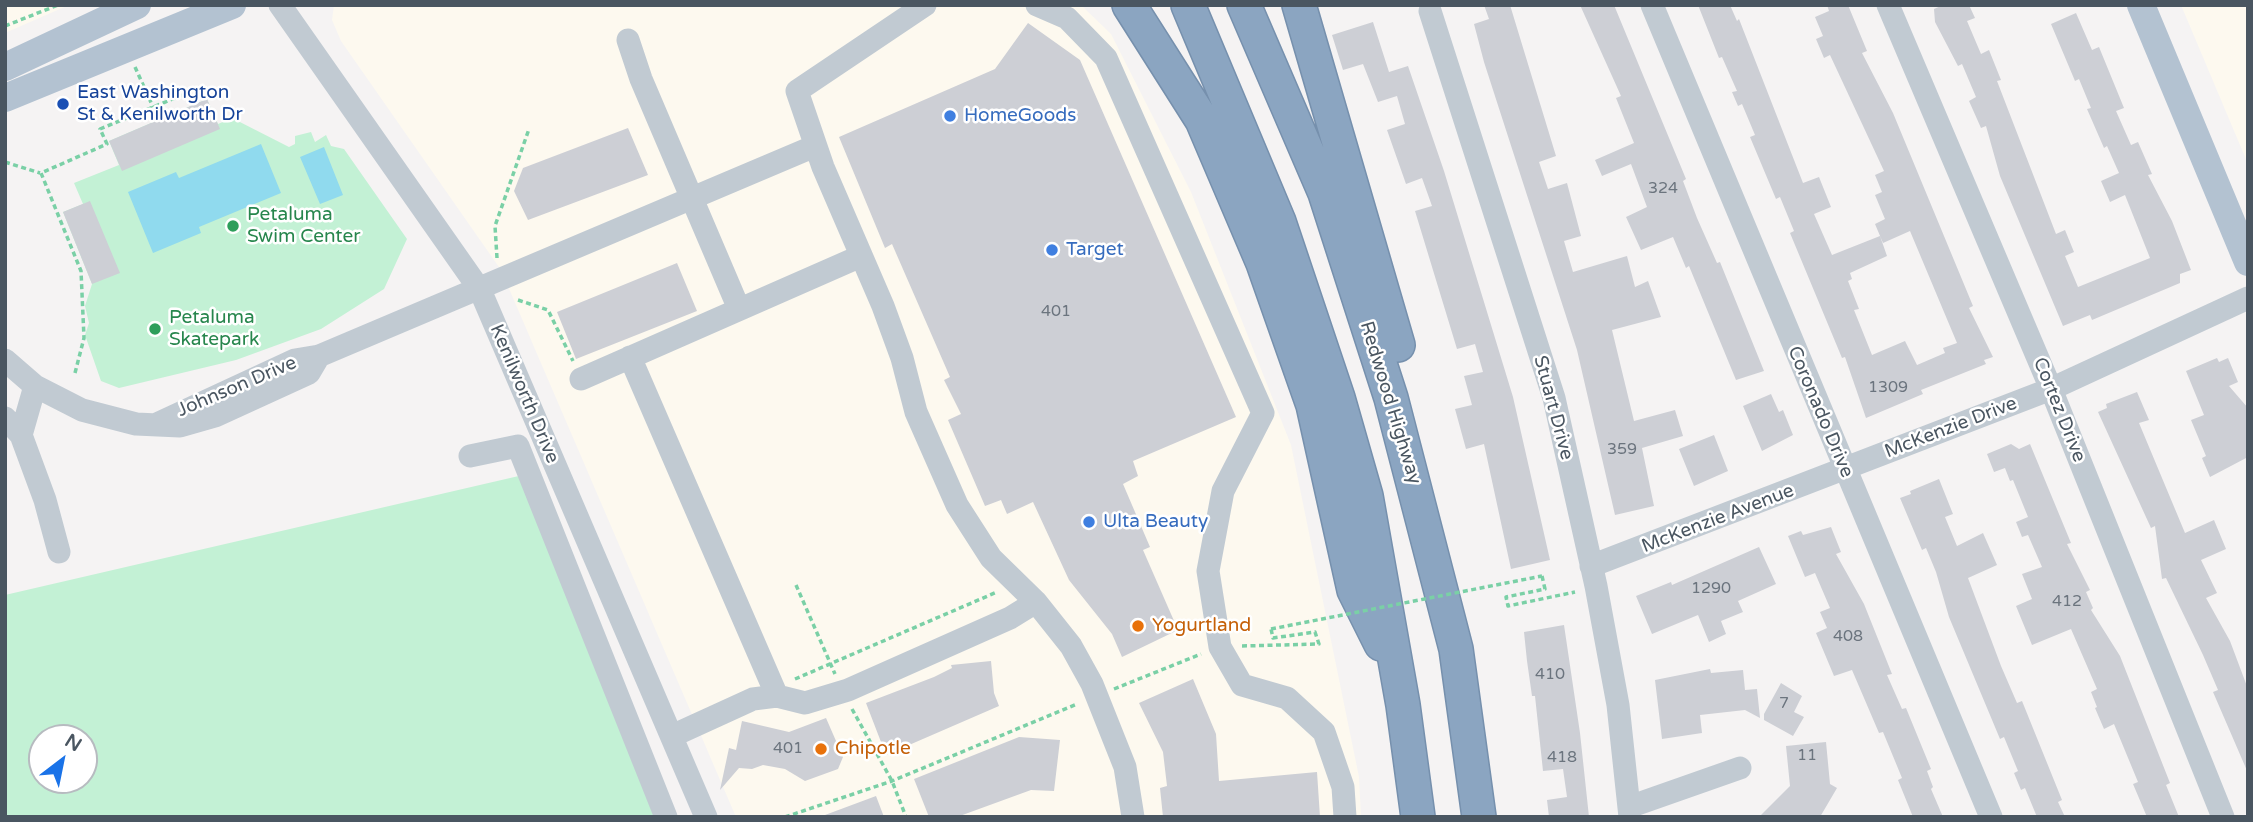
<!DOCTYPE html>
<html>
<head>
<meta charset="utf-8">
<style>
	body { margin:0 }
	#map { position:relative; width:2253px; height:822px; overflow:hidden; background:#f5f3f3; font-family:"Varela Round",sans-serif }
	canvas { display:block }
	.frame { position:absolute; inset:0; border:7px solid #4a5661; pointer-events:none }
	.north { position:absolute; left:28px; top:724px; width:70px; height:70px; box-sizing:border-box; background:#fff; border:2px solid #b7bbc0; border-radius:50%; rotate:32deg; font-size:19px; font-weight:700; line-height:28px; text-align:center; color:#4a5661 }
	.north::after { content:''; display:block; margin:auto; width:24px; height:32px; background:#1a73e8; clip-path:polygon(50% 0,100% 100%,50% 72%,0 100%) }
</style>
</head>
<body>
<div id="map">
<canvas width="2253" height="822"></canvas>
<div class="frame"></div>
<div class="north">N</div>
</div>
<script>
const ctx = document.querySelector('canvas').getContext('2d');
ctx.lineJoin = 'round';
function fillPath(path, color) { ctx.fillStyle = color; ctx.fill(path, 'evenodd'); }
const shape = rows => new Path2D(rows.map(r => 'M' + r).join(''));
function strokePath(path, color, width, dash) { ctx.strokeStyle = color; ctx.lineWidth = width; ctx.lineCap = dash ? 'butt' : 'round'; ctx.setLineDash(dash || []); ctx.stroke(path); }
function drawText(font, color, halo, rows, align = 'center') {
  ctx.font = font + ' "Varela Round",sans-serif'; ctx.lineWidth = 5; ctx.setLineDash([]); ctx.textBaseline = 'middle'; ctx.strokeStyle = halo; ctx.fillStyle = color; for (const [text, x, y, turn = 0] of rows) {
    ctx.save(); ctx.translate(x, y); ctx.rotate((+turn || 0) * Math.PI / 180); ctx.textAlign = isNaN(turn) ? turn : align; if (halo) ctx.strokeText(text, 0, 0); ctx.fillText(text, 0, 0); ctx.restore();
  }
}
fillPath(shape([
	[5,5,69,5,5,33],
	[334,5,1081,5,1111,34,1191,192,1291,445,1359,777,1361,817,736,817,501,270,341,41,332,20],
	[2181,5,2248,5,2248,164]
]), '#fdf9ef');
fillPath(shape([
	[207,99,218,124,232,118,289,147,295,144,295,136,311,132,315,142,326,135,331,146,344,149,407,239,384,289,321,329,236,360,119,388,101,381,85,335,89,323,85,306,92,284,63,212,83,204,74,183,119,165,109,141],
	[536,472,676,817,5,817,5,595],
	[42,738,84,738,84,780,42,780]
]), '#c3f1d5');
fillPath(shape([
	[261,144,281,193,199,227,201,233,153,253,128,192,176,172,179,178],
	[324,147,343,195,320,204,300,157]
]), '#90daee');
fillPath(shape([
	[1484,5,1510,5,1556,156,1539,162,1548,189,1567,183,1581,236,1564,241,1573,272,1627,256,1635,287,1648,281,1661,317,1612,330,1634,421,1675,410,1683,436,1642,448,1654,506,1615,515,1577,350,1484,62,1474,24,1489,19],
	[1580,5,1614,5,1686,179,1683,181,1697,218,1717,263,1720,262,1764,371,1736,380,1689,266,1686,268,1673,237,1641,250,1626,217,1647,207,1631,164,1602,176,1595,160,1634,143,1616,98,1621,96],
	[1698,5,1730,5,1737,21,1739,19,1803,183,1819,177,1831,207,1814,214,1832,255,1880,236,1887,256,1850,273,1852,279,1848,281,1859,309,1854,310,1872,355,1905,341,1917,365,1945,353,1943,348,1957,343,1910,231,1883,243,1875,224,1885,219,1875,195,1882,192,1875,175,1884,171,1830,55,1824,58,1816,39,1823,36,1815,17,1829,11,1827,5,1848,5,1867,51,1862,53,1893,113,1973,306,1969,308,1993,357,1984,360,1986,364,1921,390,1923,394,1866,418,1845,357,1842,358,1790,233,1794,231,1780,197,1776,199,1750,137,1755,135,1742,104,1738,106,1732,92,1737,91,1722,57,1719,58],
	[1943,5,1969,5,1975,18,1967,21,1981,54,1989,50,2001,80,1997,81,2056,234,2065,230,2074,252,2065,256,2078,287,2150,258,2125,195,2110,202,2101,181,2119,173,2107,146,2104,148,2087,109,2091,108,2079,79,2075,81,2051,24,2076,13,2092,50,2099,47,2124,108,2116,111,2131,145,2138,142,2152,174,2148,175,2172,221,2191,270,2180,274,2180,283,2092,320,2090,315,2063,326,2000,176,1986,126,1981,128,1969,101,1976,97,1962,64,1958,66,1935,22,1934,9],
	[1373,22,1389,72,1408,66,1444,171,1513,397,1550,560,1511,569,1484,444,1466,449,1455,409,1472,405,1464,376,1483,372,1475,344,1457,349,1415,211,1432,206,1422,178,1406,184,1387,130,1405,124,1397,96,1378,102,1363,64,1343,70,1332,35],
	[1028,23,1080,60,1236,417,1133,461,1138,476,1123,484,1150,547,1143,550,1178,630,1122,657,1112,634,1069,580,1033,502,1007,514,1001,500,985,506,948,420,961,414,944,380,950,377,892,244,885,248,839,137,995,69],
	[207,99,220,129,122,171,109,141],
	[628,128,648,175,528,220,514,191,523,168],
	[90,201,120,273,92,284,63,212],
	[677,263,697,311,576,359,557,312],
	[2217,358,2219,362,2228,358,2238,382,2229,386,2248,408,2248,457,2210,477,2202,458,2206,456,2191,420,2204,415,2186,371],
	[2137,392,2149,420,2139,423,2185,533,2214,520,2226,549,2201,560,2217,593,2206,598,2230,641,2248,689,2248,773,2213,692,2218,690,2203,655,2166,578,2162,579,2155,526,2151,528,2098,412,2107,408,2106,404],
	[1771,394,1779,412,1783,410,1793,435,1762,451,1743,406],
	[1714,435,1728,471,1694,486,1679,449],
	[2011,444,2019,449,2030,444,2071,543,2067,544,2090,590,2086,592,2093,608,2091,610,2120,656,2170,783,2166,785,2179,817,2147,817,2133,784,2138,782,2114,724,2104,729,2095,708,2097,707,2091,692,2097,689,2071,629,2032,645,2016,606,2032,599,2022,574,2042,567,2028,535,2022,537,2016,522,2028,517,2013,480,2010,481,2005,468,1994,472,1987,454],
	[1939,479,1953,514,1945,517,1957,546,1983,533,1997,565,1968,578,2001,666,2017,703,2022,701,2062,800,2058,802,2065,817,2037,817,2025,788,2021,790,2014,773,2018,771,2004,737,2000,739,1949,617,1936,572,1926,548,1922,550,1900,498,1911,494,1910,491],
	[1831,527,1841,552,1836,554,1864,604,1892,674,1887,675,1902,709,1906,708,1931,769,1927,771,1933,787,1931,789,1943,817,1913,817,1898,780,1902,778,1883,732,1879,733,1852,670,1834,676,1816,633,1827,628,1820,612,1830,608,1815,573,1805,577,1788,536,1801,531,1803,535],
	[1759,547,1776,584,1738,601,1743,612,1721,621,1726,634,1709,642,1698,615,1652,634,1636,596,1671,582,1672,585],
	[1564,625,1580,733,1589,817,1549,817,1547,800,1567,797,1563,769,1543,771,1535,696,1532,696,1527,661,1524,632],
	[991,661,994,693,999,706,886,755,866,703,934,677,952,668,951,665],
	[1710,669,1711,673,1743,670,1745,690,1757,689,1760,718,1745,710,1700,715,1702,733,1662,739,1655,680],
	[1193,679,1216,734,1219,781,1317,772,1320,817,1163,817,1160,788,1167,786,1163,752,1139,703],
	[1781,683,1802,696,1794,712,1804,717,1793,736,1764,720,1764,714],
	[826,718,843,757,838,769,805,781,785,769,763,765,752,769,739,768,720,790,729,748,736,750,742,721,789,732],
	[1019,737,1060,740,1054,791,1031,790,957,817,929,817,914,779],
	[1826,742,1830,784,1837,788,1820,817,1759,817,1790,786,1786,746],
	[876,796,884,817,826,817,825,815]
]), '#cdcfd5');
const highway = shape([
	[1129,5,1202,120,1263,263,1313,405,1354,590,1381,644],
	[1188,5,1279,222,1338,398,1366,496,1403,705,1418,817],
	[1244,5,1325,193,1391,398,1456,649,1479,817],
	[1299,5,1398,345]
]);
strokePath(highway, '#7690ad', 36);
strokePath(shape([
	[5,26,58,5],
	[135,67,153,107],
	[5,162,40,173],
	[497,258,495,226,529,129],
	[518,300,548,310,573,361],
	[75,373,84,338,81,271,41,173,107,144,100,129,197,89,216,90],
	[1542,576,1545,589,1506,597,1508,606,1575,592],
	[796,585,835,674],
	[1242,646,1319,644,1315,632,1273,638,1271,629],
	[795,679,997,592],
	[1114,689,1201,654],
	[852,709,892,781,906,817],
	[785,817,892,781,1077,704]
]), '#7ad0a6', 3.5, [5, 3.5]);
strokePath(shape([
	[280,5,480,290,706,817],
	[925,5,797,91,823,167,883,306,902,358,916,412,957,505,991,558,1036,602,1071,646,1092,684,1125,767,1133,817],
	[1037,5,1067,18,1106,58,1263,413,1223,491,1208,571,1220,647,1242,685,1287,698,1324,732,1343,787,1345,817],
	[1652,5,1991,817],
	[1888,5,2051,389,2223,817],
	[1430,11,1554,398,1596,586,1618,705,1630,817],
	[628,40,641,79,739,309],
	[630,357,777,696],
	[5,360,35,386,82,410,136,424,180,426,215,416,309,373,319,356],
	[581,379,861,256],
	[5,418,21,435,45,500,59,552],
	[157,424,295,360,319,356,815,146],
	[21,435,35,386],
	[470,456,518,446,666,817],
	[1591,566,2051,389,2248,298],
	[672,736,753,699,777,696,805,703,848,690,1010,618,1036,602],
	[1629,807,1740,768]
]), '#c1cad2', 23);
strokePath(shape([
	[2141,5,2248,262],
	[5,67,137,5],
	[5,98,232,5]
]), '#b3c2d1', 28);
strokePath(highway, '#8ba5c1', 33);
strokePath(shape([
	[1271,629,1542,576]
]), '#7ad0a6', 3.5, [5, 3.5]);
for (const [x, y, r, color] of [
	[63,104,7,"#1a4fb4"],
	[950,116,7,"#3f7fe0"],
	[233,226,7,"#2e9e5b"],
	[1052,250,7,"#3f7fe0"],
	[155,329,7,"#2e9e5b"],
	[1089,522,7,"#3f7fe0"],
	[1138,626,7,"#e8710a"],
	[821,749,7,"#e8710a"]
]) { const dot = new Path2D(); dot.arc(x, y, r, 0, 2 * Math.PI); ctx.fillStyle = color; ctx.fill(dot); strokePath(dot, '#fff', 2.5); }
drawText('16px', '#6b747e', null, [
	["324",1663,189],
	["401",1056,312],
	["1309",1888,388],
	["359",1622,450],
	["1290",1711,589],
	["412",2067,602],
	["408",1848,637],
	["410",1550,675],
	["7",1784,704],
	["401",788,749],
	["11",1807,756],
	["418",1562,758]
]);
drawText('19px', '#164399', '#fff', [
	["East Washington",77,93],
	["St & Kenilworth Dr",77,115]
], 'left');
drawText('19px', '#366cbe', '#fff', [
	["HomeGoods",964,116],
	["Target",1066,250],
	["Ulta Beauty",1103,522]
], 'left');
drawText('19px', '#27864d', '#fff', [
	["Petaluma",247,215],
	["Swim Center",247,237],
	["Petaluma",169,318],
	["Skatepark",169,340]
], 'left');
drawText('19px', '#4a5661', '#fff', [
	["Johnson Drive",237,387,-23],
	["Kenilworth Drive",524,394,67],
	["Redwood Highway",1390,403,73],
	["Stuart Drive",1553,408,75],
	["Cortez Drive",2059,410,68],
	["Coronado Drive",1820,412,67],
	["McKenzie Drive",1951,428,-21],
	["McKenzie Avenue",1718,519,-21]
]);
drawText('19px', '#c56008', '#fff', [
	["Yogurtland",1152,626],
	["Chipotle",835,749]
], 'left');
</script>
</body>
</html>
